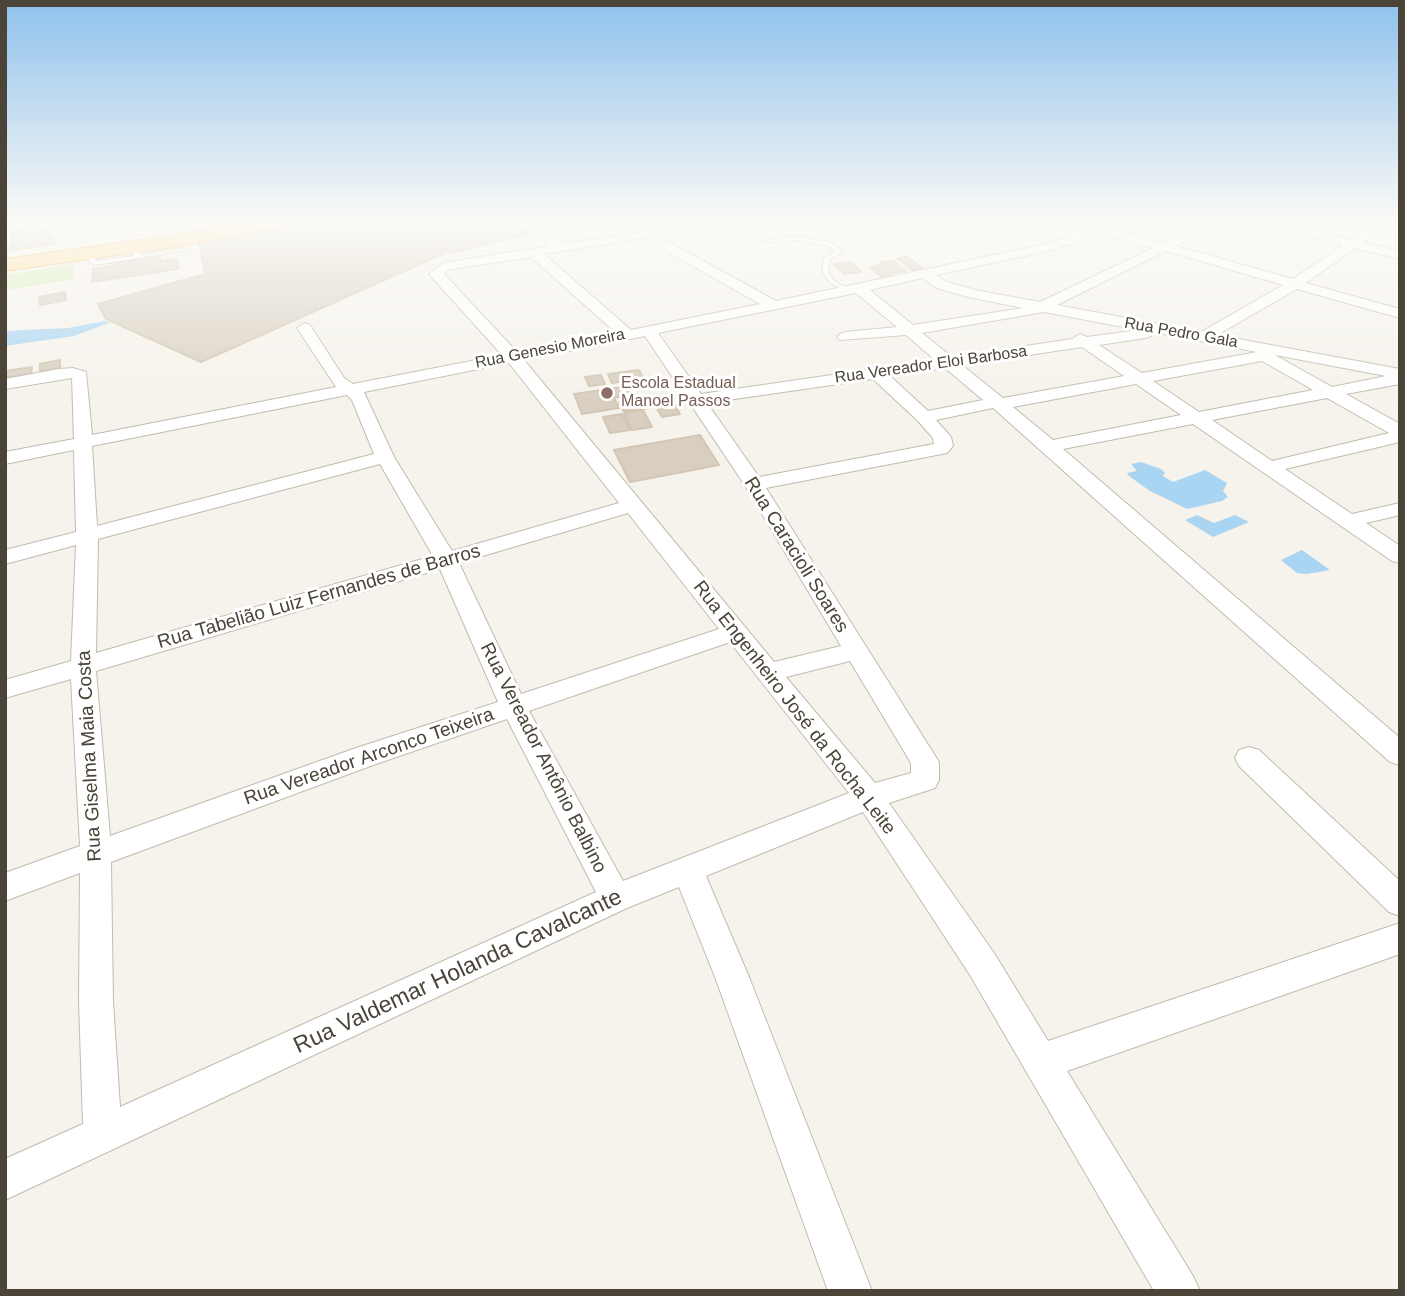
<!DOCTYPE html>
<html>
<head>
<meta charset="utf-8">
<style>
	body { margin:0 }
	#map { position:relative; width:1405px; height:1296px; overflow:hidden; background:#f6f3ec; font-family:Helvetica,sans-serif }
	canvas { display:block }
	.frame { position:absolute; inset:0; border:7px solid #4b4439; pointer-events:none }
</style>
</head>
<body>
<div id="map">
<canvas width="1405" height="1296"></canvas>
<div class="frame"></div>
</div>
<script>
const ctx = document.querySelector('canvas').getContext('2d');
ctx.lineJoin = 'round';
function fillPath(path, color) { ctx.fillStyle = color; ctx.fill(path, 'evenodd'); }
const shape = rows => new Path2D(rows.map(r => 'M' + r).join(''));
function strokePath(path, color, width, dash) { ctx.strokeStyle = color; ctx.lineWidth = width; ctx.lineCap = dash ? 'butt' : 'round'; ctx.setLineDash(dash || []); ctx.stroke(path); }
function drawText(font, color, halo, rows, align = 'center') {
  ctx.font = font + ' Helvetica,sans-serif'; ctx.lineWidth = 6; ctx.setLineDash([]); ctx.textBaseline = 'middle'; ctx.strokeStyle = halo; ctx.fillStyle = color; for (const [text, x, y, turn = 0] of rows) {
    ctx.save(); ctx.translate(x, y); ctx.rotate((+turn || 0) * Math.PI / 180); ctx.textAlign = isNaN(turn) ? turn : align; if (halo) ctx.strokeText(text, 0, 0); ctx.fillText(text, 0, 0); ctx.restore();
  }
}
fillPath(shape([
	[73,264,73,279,5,290,5,275]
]), '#d2eab5');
fillPath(shape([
	[105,321,109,323,74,336,5,346,5,331,68,328],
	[1141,462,1161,469,1165,473,1163,476,1173,482,1205,470,1227,483,1223,491,1228,497,1222,501,1187,509,1150,491,1129,476,1127,473,1137,471,1131,464],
	[1197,515,1214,523,1235,515,1249,522,1213,537,1185,520],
	[1302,550,1330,570,1307,574,1297,573,1281,560]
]), '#a9d4f2');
const building = shape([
	[18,220,42,220,44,225,22,229,18,220],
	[315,220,416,220,447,252,201,362,106,319,98,304,205,274,198,239,315,220],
	[420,220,515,220,533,233,451,253,420,220],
	[45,227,56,244,5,251,5,248,10,247,13,231,45,227],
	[160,255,160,261,177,259,178,269,92,282,93,269,112,266,112,262,160,255],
	[908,257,923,269,912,270,897,258,908,257],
	[893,261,906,271,893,273,880,262,893,261],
	[850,262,862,272,844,274,833,264,850,262],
	[880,265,893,276,882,277,870,267,880,265],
	[65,292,66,300,40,305,39,297,65,292],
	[60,360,60,368,40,371,40,364,60,360],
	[32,367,31,374,5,378,5,371,32,367],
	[639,370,643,378,612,383,608,374,639,370],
	[601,375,605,384,589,386,585,377,601,375],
	[653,379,658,387,641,389,636,381,653,379],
	[630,386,634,395,614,398,619,408,582,414,574,394,630,386],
	[669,395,680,414,662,417,656,407,624,412,619,402,669,395],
	[643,410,652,427,632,430,624,413,643,410],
	[622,414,630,430,610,433,603,417,622,414],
	[700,435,719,465,630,482,614,450,700,435]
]);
fillPath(building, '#d8cfc1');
strokePath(building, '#d3c7b4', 2);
const service = shape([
	[798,236,832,243,842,250,842,252,830,260,828,272,833,280,848,289,848,291,844,291,829,282,822,272,824,259,836,251,828,246,798,240,764,243,761,241,798,236],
	[137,243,140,245,140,255,185,248,188,250,96,265,89,262,89,251,93,251,96,261,134,256,134,245,137,243]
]);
const minor = shape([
	[516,220,530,220,563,244,649,231,776,301,1041,245,1069,236,1071,233,1025,220,1048,220,1073,226,1074,220,1086,220,1163,243,1210,220,1226,220,1176,246,1293,279,1343,245,1245,220,1268,220,1351,240,1380,220,1394,220,1363,243,1400,251,1400,259,1355,248,1306,283,1400,309,1400,318,1297,289,1217,335,1400,369,1400,384,1346,394,1400,424,1400,442,1285,469,1352,514,1400,503,1400,515,1366,523,1400,546,1400,563,1392,561,1193,424,1063,449,1400,738,1400,765,1390,762,993,408,936,420,951,437,953,446,947,453,766,488,939,762,939,780,935,788,889,803,994,953,1048,1041,1400,923,1400,954,1067,1071,1193,1276,1200,1291,1154,1291,970,975,863,812,706,876,749,977,872,1291,828,1291,715,977,679,887,627,908,5,1200,5,1159,83,1124,79,1002,80,873,5,901,5,873,80,846,71,679,5,698,5,680,71,661,76,545,5,564,5,550,76,532,74,450,5,464,5,452,74,439,72,378,5,389,5,379,59,369,73,368,86,372,92,435,336,387,297,328,305,323,310,325,344,378,353,384,502,355,429,274,443,263,549,246,516,220],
	[1085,228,1153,248,1040,302,975,290,947,282,936,275,1044,252,1077,242,1085,228],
	[643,238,760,304,631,330,544,254,643,238],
	[1166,251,1283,285,1201,332,1057,305,1166,251],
	[531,257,616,333,517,352,444,274,447,270,531,257],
	[922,278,937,288,968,297,1023,308,913,325,870,290,922,278],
	[856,293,897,327,845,332,840,334,837,337,840,340,906,335,935,360,701,394,658,333,856,293],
	[1044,312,1139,330,1087,337,1080,334,1072,339,952,357,922,333,1044,312],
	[1153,332,1257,352,1142,373,1099,345,1146,338,1151,336,1153,332],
	[645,336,744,484,841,646,774,662,524,360,645,336],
	[1082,347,1124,376,1003,398,962,365,1082,347],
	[1275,355,1386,376,1332,387,1275,355],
	[1262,361,1313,390,1199,412,1153,381,1262,361],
	[509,363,619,503,452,551,394,457,364,392,509,363],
	[945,368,983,400,928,411,890,376,945,368],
	[873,379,918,421,933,438,934,444,759,477,707,403,873,379],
	[1136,384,1181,415,1053,440,1013,407,1136,384],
	[347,395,352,400,374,454,97,526,92,446,347,395],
	[1327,398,1389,433,1272,461,1212,420,1327,398],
	[380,464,433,556,96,653,98,539,380,464],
	[628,513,719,629,521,694,459,563,628,513],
	[440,569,498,702,356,748,110,836,96,671,440,569],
	[730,642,849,793,623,881,529,711,730,642],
	[850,661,911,763,911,773,875,783,786,677,850,661],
	[507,719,596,892,120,1107,113,1002,111,862,376,764,507,719],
	[1249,747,1259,750,1400,881,1400,916,1389,912,1239,766,1235,758,1239,750,1249,747]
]);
const trunk = shape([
	[254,220,296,220,287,226,174,247,5,271,5,259,174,235,254,220]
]);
strokePath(service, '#c2bbae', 2);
strokePath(minor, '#c2bbae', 2);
strokePath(trunk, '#e0a43c', 2);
fillPath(service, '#fff');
fillPath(minor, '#fff');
fillPath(trunk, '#ffd985');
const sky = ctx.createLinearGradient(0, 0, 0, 402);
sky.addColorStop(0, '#8fc1ec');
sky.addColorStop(0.55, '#fbfaf6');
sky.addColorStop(1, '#fbfaf600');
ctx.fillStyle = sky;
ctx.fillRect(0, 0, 1405, 402);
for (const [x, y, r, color] of [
	[607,393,7,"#8d6e63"]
]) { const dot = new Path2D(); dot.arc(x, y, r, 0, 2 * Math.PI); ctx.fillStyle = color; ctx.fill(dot); strokePath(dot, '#fff', 2.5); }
drawText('16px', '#4b4439', '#fff', [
	["Rua Pedro Gala",1181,333,10],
	["Rua Genesio Moreira",550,349,-11],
	["Rua Vereador Eloi Barbosa",931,365,-8]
]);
drawText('16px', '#785e54', '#fff', [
	["Escola Estadual",621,384],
	["Manoel Passos",621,402]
], 'left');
drawText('19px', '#4b4439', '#fff', [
	["Rua Caracioli Soares",796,555,58],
	["Rua Tabelião Luiz Fernandes de Barros",319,597,-16],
	["Rua Engenheiro José da Rocha Leite",794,708,52],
	["Rua Giselma Maia Costa",90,756,-93],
	["Rua Vereador Arconco Teixeira",369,757,-19],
	["Rua Vereador Antônio Balbino",543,758,63]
]);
drawText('23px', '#4b4439', '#fff', [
	["Rua Valdemar Holanda Cavalcante",458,972,-25]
]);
</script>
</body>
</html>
